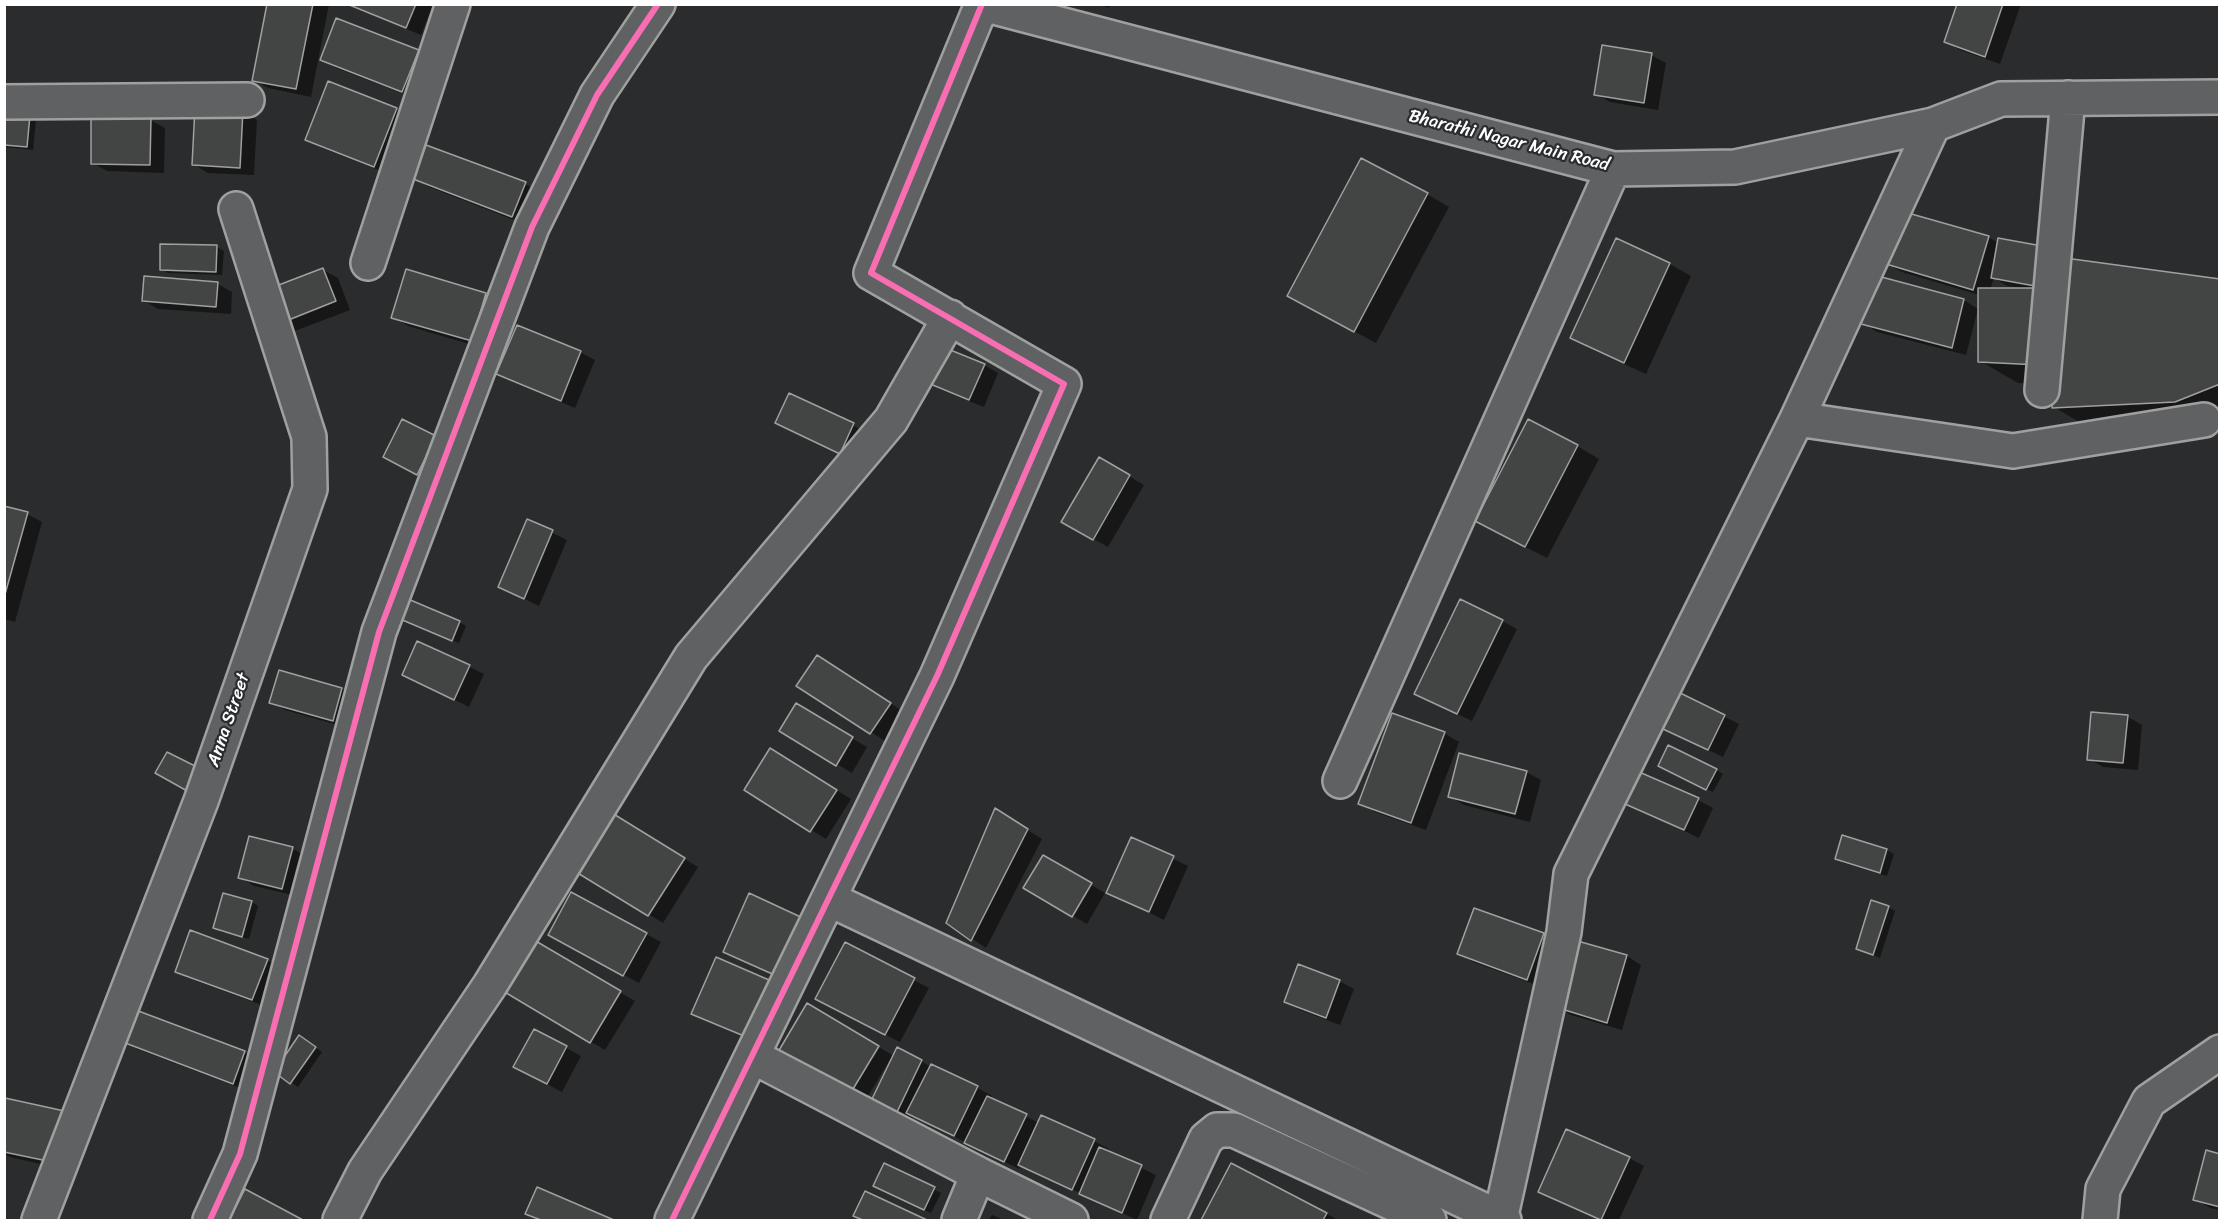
<!DOCTYPE html>
<html>
<head>
<meta charset="utf-8">
<style>
	body { margin:0 }
	#map { position:relative; width:2224px; height:1225px; overflow:hidden; background:#2b2c2d; font-family:Sriracha,sans-serif }
	canvas { display:block }
	.frame { position:absolute; inset:0; border:6px solid #fff; pointer-events:none }
</style>
</head>
<body>
<div id="map">
<canvas width="2224" height="1225"></canvas>
<div class="frame"></div>
</div>
<script>
const ctx = document.querySelector('canvas').getContext('2d');
ctx.lineJoin = 'round';
function fillPath(path, color) { ctx.fillStyle = color; ctx.fill(path, 'evenodd'); }
const shape = rows => new Path2D(rows.map(r => 'M' + r).join(''));
function strokePath(path, color, width, dash) { ctx.strokeStyle = color; ctx.lineWidth = width; ctx.lineCap = dash ? 'butt' : 'round'; ctx.setLineDash(dash || []); ctx.stroke(path); }
function drawText(font, color, halo, rows, align = 'center') {
  ctx.font = font + ' Sriracha,sans-serif'; ctx.lineWidth = 4.5; ctx.setLineDash([]); ctx.textBaseline = 'middle'; ctx.strokeStyle = halo; ctx.fillStyle = color; for (const [text, x, y, turn = 0] of rows) {
    ctx.save(); ctx.translate(x, y); ctx.rotate((+turn || 0) * Math.PI / 180); ctx.textAlign = isNaN(turn) ? turn : align; if (halo) ctx.strokeText(text, 0, 0); ctx.fillText(text, 0, 0); ctx.restore();
  }
}
fillPath(shape([
	[268,4,329,4,311,97,268,88,253,80],
	[347,4,433,4,421,35],
	[1098,4,1110,4,1109,8],
	[1958,4,2021,4,2000,64,1960,50,1946,42],
	[418,51,433,59,417,99,336,68,322,60],
	[1651,55,1666,63,1658,110,1610,102,1596,94],
	[329,83,397,110,411,118,389,174,322,148,307,139],
	[243,111,257,120,254,175,208,173,193,164],
	[4,113,29,116,36,120,33,150,4,147],
	[150,120,165,128,164,173,107,171,92,163],
	[427,147,525,184,540,192,527,225,429,187,415,179],
	[1427,194,1449,207,1376,343,1311,308],
	[1988,237,1999,243,2062,303,2220,280,2220,411,2203,418,2081,423,2054,407,2055,385,2018,383,1980,361,1979,295,1902,272,1887,264],
	[1994,278,2007,286,2022,288,1990,290],
	[1617,240,1670,264,1691,276,1646,374,1593,350,1572,338],
	[217,247,224,251,222,275,168,273,161,269],
	[323,270,338,278,350,310,292,332,265,292],
	[407,271,486,295,500,303,486,349,408,326,393,317],
	[218,284,232,292,231,314,158,309,144,301],
	[1964,300,1978,309,1966,355,1877,332,1863,323],
	[580,352,595,360,575,408,513,382,498,373],
	[984,365,998,373,984,407,939,389,925,380],
	[790,395,868,433,855,461,777,423],
	[435,438,432,482,399,465],
	[1577,446,1599,459,1547,558,1498,533],
	[1100,459,1144,485,1108,547,1063,522],
	[4,507,27,514,42,522,15,622,4,619],
	[528,521,567,540,539,606,500,587],
	[1502,621,1517,629,1472,721,1430,701],
	[408,622,459,622,466,626,459,643],
	[418,642,484,674,469,707,403,674],
	[832,665,904,712,885,741,871,732],
	[280,672,342,689,356,698,348,728,285,710,271,702],
	[1669,689,1739,724,1723,757,1667,730],
	[796,705,867,747,852,773,781,731],
	[2128,717,2142,725,2138,770,2103,767,2089,759],
	[1444,733,1459,742,1426,830,1375,812,1360,803],
	[785,759,851,799,826,839,746,790],
	[1666,770,1716,770,1723,774,1713,792],
	[1526,772,1541,780,1530,822,1464,805,1449,796],
	[1618,799,1698,800,1713,808,1699,838],
	[1010,819,1042,839,986,948,948,922],
	[627,824,698,867,663,923,578,871],
	[1843,837,1887,850,1894,854,1887,876,1843,863,1837,859],
	[250,838,293,849,307,857,297,896,254,886,240,877],
	[1132,839,1188,866,1164,920,1108,893],
	[1044,857,1105,893,1087,924,1025,888],
	[750,895,794,984,725,951],
	[252,902,258,906,249,939,222,932,215,928],
	[1888,907,1895,911,1880,958,1858,948],
	[646,934,661,942,639,983,564,942],
	[1543,934,1558,943,1542,987,1473,962,1459,954],
	[534,942,635,1001,605,1050,505,991],
	[1575,942,1627,956,1641,965,1622,1030,1571,1015,1557,1007],
	[845,944,929,988,900,1042,831,1007],
	[267,960,282,968,267,1007,191,979,177,971],
	[768,981,782,989,759,1043,708,1021,693,1013],
	[1339,981,1354,989,1340,1025,1300,1010,1286,1002],
	[807,1005,894,1056,921,1061,931,1067,932,1066,978,1088,992,1096,991,1099,1039,1123,1042,1117,1094,1141,1109,1149,1107,1152,1156,1175,1137,1220,1021,1165,1019,1169,913,1116,912,1119,873,1100,891,1063,889,1061,865,1101,780,1052],
	[134,1011,245,1053,259,1061,248,1091,137,1049,122,1041],
	[535,1031,581,1056,562,1092,530,1075],
	[307,1041,322,1052,298,1087,276,1072],
	[7,1100,71,1171,10,1157,4,1154,4,1108],
	[2220,1155,2220,1210,2210,1208,2195,1199],
	[1629,1158,1644,1166,1619,1220,1601,1220,1540,1192],
	[885,1165,941,1193,931,1213,882,1190],
	[1232,1165,1327,1214,1338,1220,1202,1220],
	[538,1189,610,1220,540,1220,527,1213],
	[246,1191,302,1220,233,1220,231,1219],
	[866,1193,923,1220,864,1220,855,1215],
	[992,1215,1004,1220,989,1220]
]), '#0007');
const building = shape([
	[267,4,313,4,296,89,252,81,267,4],
	[347,4,416,4,406,28,347,4],
	[1957,4,2003,4,1985,57,1944,42,1957,4],
	[336,18,419,50,402,92,320,60,336,18],
	[1602,45,1652,53,1644,103,1594,95,1602,45],
	[328,81,397,108,374,167,305,140,328,81],
	[195,107,243,110,240,168,192,165,195,107],
	[4,112,30,115,27,147,4,145,4,112],
	[91,117,151,118,150,165,91,164,91,117],
	[426,145,526,182,512,217,413,179,426,145],
	[1361,158,1428,193,1354,332,1287,296,1361,158],
	[1901,211,1989,236,1973,290,1886,264,1901,211],
	[1616,238,1670,263,1624,363,1570,338,1616,238],
	[1998,238,2042,246,2035,286,1991,278,1998,238],
	[160,244,217,245,216,272,160,270,160,244],
	[2065,258,2220,279,2220,384,2175,402,2052,408,2065,258],
	[323,268,336,301,276,325,263,291,323,268],
	[406,269,486,293,472,341,391,318,406,269],
	[1874,275,1964,299,1952,348,1861,324,1874,275],
	[144,276,218,282,216,307,142,301,144,276],
	[1978,288,2040,288,2039,365,1978,362,1978,288],
	[517,325,581,351,561,401,496,374,517,325],
	[938,345,985,364,969,400,923,381,938,345],
	[789,393,854,423,840,454,775,423,789,393],
	[402,419,436,436,417,475,383,457,402,419],
	[1528,419,1578,445,1525,547,1475,521,1528,419],
	[1099,457,1130,475,1093,540,1061,522,1099,457],
	[4,506,28,512,4,598,4,506],
	[527,519,553,530,524,599,498,587,527,519],
	[408,599,460,621,452,641,400,619,408,599],
	[1460,599,1503,620,1457,714,1414,694,1460,599],
	[417,641,470,665,454,700,402,675,417,641],
	[817,655,891,703,870,734,796,686,817,655],
	[279,670,342,688,333,721,269,703,279,670],
	[1668,687,1725,715,1708,750,1650,723,1668,687],
	[796,703,853,737,836,766,779,731,796,703],
	[2091,712,2128,715,2123,763,2087,760,2091,712],
	[1392,713,1445,732,1411,823,1358,804,1392,713],
	[1668,745,1717,769,1706,790,1658,766,1668,745],
	[770,748,837,790,810,832,744,790,770,748],
	[167,752,201,769,189,792,155,773,167,752],
	[1459,753,1527,771,1515,814,1448,797,1459,753],
	[1630,768,1699,798,1684,830,1616,800,1630,768],
	[995,808,1028,829,971,941,946,923,995,808],
	[612,813,685,858,648,916,576,872,612,813],
	[1842,835,1887,849,1880,873,1835,859,1842,835],
	[249,836,293,847,282,889,238,878,249,836],
	[1131,837,1174,856,1149,912,1106,893,1131,837],
	[1043,855,1092,883,1072,917,1023,888,1043,855],
	[571,892,647,933,623,976,548,935,571,892],
	[223,893,252,901,242,937,213,928,223,893],
	[749,893,805,919,779,977,723,952,749,893],
	[1871,900,1889,906,1873,955,1856,949,1871,900],
	[1474,908,1544,933,1527,980,1457,954,1474,908],
	[190,930,268,959,252,1000,175,972,190,930],
	[534,940,621,991,590,1043,503,991,534,940],
	[1574,940,1627,955,1607,1023,1555,1007,1574,940],
	[845,942,915,978,885,1035,815,999,845,942],
	[716,957,769,980,744,1036,691,1014,716,957],
	[1298,964,1340,980,1326,1018,1284,1002,1298,964],
	[807,1003,879,1046,850,1094,778,1052,807,1003],
	[133,1009,245,1051,233,1084,120,1041,133,1009],
	[534,1029,567,1046,547,1084,513,1067,534,1029],
	[299,1035,316,1047,290,1084,274,1072,299,1035],
	[897,1047,922,1060,897,1112,871,1101,897,1047],
	[931,1064,978,1086,954,1136,906,1113,931,1064],
	[987,1096,1027,1114,1004,1162,964,1143,987,1096],
	[5,1098,69,1112,57,1163,4,1152,5,1098],
	[1041,1115,1095,1139,1072,1190,1018,1165,1041,1115],
	[1566,1129,1630,1157,1601,1220,1538,1192,1566,1129],
	[1099,1147,1142,1165,1122,1213,1079,1194,1099,1147],
	[2206,1150,2220,1154,2220,1207,2193,1200,2206,1150],
	[884,1163,935,1187,924,1210,873,1186,884,1163],
	[1231,1163,1327,1213,1323,1220,1201,1220,1231,1163],
	[537,1187,614,1220,541,1220,525,1214,537,1187],
	[245,1189,303,1220,229,1220,245,1189],
	[865,1191,927,1220,863,1220,853,1216,865,1191]
]);
fillPath(building, '#434444');
strokePath(building, '#a0a0a0', 1.5);
const minor = shape([
	[983,4,1613,169,1735,167,1933,125,2001,99,2220,97],
	[4,102,247,100],
	[368,263,453,4],
	[2042,390,2068,98],
	[1797,419,2013,451,2204,420],
	[1340,781,1613,169],
	[829,899,1504,1220],
	[752,1056,978,1174],
	[39,1220,201,801,310,489,309,437,236,209],
	[210,1220,240,1154,379,632,532,227,597,95,658,4],
	[340,1220,365,1171,490,985,691,657,891,420,950,317],
	[672,1220,937,676,1064,384,871,273,982,4],
	[959,1220,978,1174,1071,1220],
	[1168,1220,1206,1139,1217,1130,1234,1130,1429,1220],
	[1500,1220,1564,932,1571,874,1797,419,1933,125],
	[2100,1220,2103,1189,2149,1101,2220,1052]
]);
strokePath(minor, '#a0a0a0', 38);
strokePath(minor, '#606162', 33);
strokePath(shape([
	[210,1220,240,1154,379,632,532,227,597,95,658,4],
	[672,1220,937,676,1064,384,871,273,982,4]
]), '#f96db3', 6);
drawText('18px', '#fff', '#2a2d2e', [
	["Bharathi Nagar Main Road",1509,141,14],
	["Anna Street",229,720,-71]
]);
</script>
</body>
</html>
